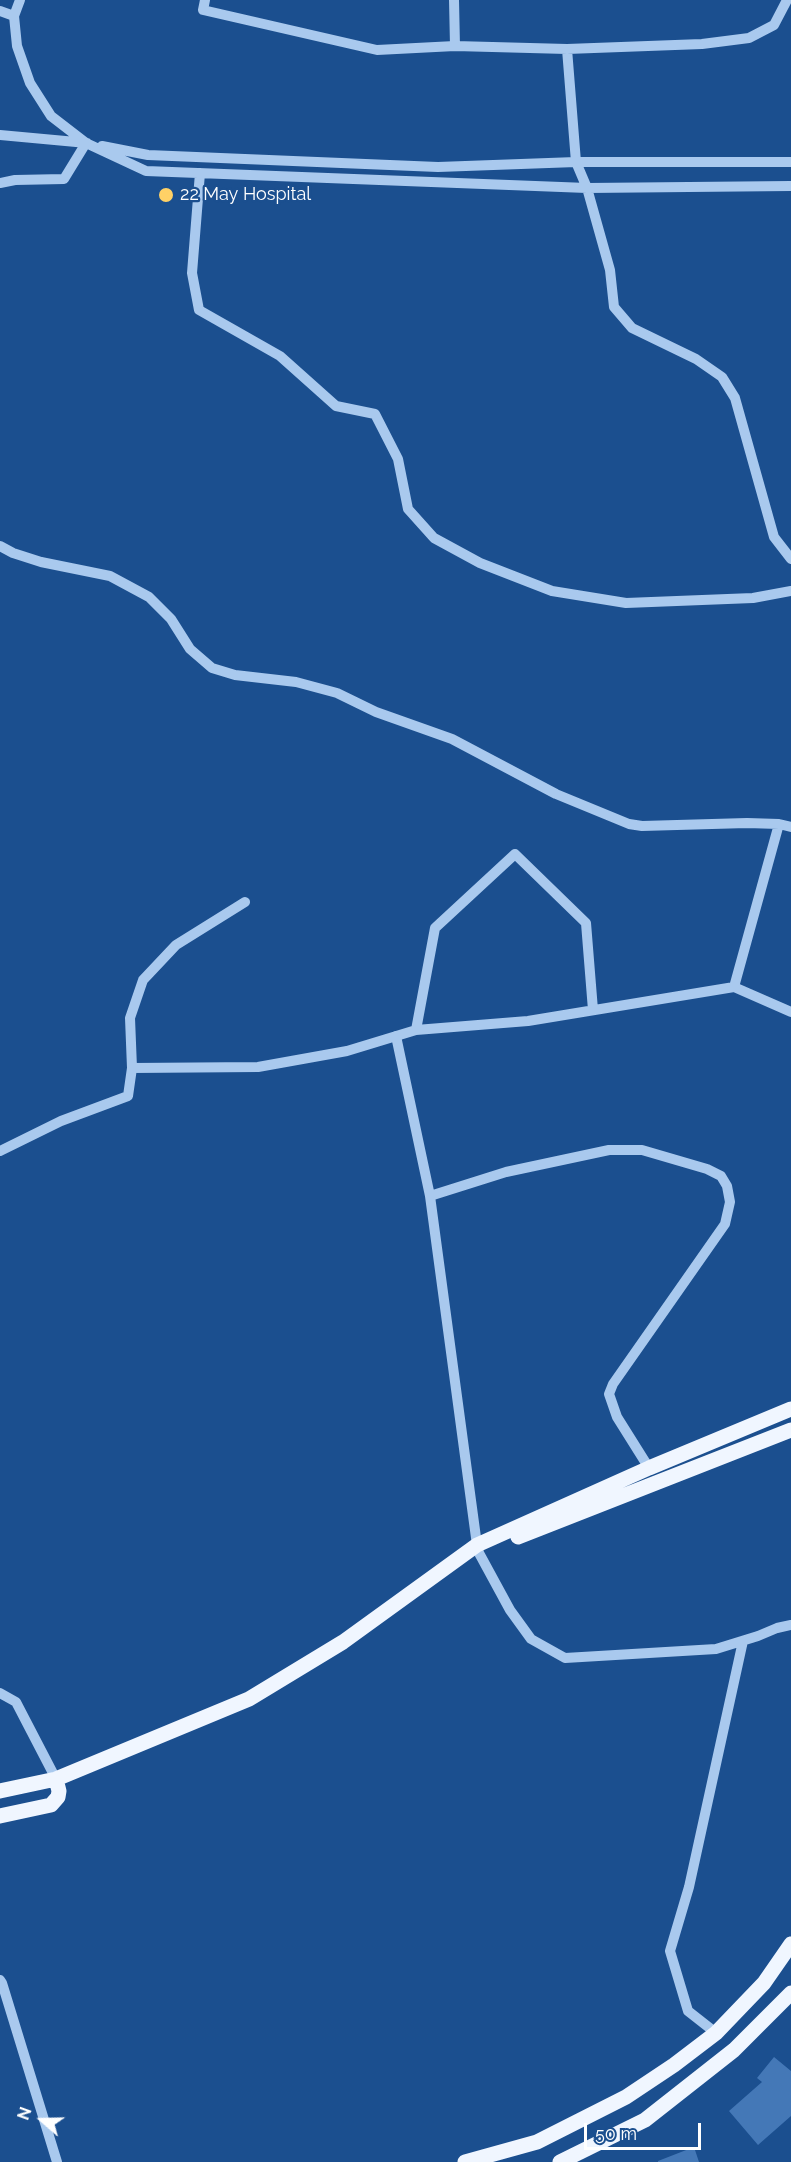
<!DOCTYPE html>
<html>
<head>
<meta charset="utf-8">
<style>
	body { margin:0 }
	#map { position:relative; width:791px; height:2162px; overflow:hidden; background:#1b4f8f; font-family:Raleway,sans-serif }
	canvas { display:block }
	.north { position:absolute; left:12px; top:2090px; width:60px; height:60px; -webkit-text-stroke:4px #1b4f8f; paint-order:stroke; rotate:290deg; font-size:16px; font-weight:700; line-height:24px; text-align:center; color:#fff }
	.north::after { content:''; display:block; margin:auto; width:21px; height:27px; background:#fff; clip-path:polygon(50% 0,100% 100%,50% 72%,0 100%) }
	.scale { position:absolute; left:584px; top:2123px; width:117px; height:27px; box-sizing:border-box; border:3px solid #fff; border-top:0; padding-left:8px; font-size:18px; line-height:21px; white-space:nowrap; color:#fff; -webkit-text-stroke:4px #1b4f8f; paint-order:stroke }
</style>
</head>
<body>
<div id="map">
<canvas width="791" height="2162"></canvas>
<div class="north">N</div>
<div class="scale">50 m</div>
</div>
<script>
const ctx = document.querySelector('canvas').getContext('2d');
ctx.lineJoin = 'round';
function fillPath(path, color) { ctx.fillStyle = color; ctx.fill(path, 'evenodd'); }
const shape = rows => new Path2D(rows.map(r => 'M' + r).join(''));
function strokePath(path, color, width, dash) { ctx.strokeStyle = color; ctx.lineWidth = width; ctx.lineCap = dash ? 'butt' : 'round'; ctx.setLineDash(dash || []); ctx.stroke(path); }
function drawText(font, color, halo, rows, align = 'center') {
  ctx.font = font + ' Raleway,sans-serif'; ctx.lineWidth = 4.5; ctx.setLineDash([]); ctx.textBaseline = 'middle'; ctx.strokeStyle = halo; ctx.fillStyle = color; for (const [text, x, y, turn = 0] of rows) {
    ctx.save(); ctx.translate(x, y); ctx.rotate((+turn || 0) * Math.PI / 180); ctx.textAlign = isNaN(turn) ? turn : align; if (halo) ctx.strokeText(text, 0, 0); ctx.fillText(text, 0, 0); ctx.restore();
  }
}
fillPath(shape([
	[774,2057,791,2071,791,2116,758,2145,729,2111,762,2082,757,2078],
	[694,2147,699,2162,658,2162,658,2161]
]), '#4478b7');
strokePath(shape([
	[205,0,203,10,377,50,455,46,567,49,702,44,749,38,774,25,787,0],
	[454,0,455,46],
	[0,11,14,16,17,46,30,83,51,116,86,143,146,171,587,188,791,186],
	[14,16,20,0],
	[567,49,576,162,587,188,610,270,614,307,632,328,696,359,722,377,735,398,774,537,791,559],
	[0,135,87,143],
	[102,146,148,155,438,167,576,162,791,162],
	[200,173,192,273,199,310,280,356,336,406,375,414,398,459,408,509,434,538,480,563,552,591,626,603,753,598,791,591],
	[0,183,15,180,64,179,86,143],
	[0,546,13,553,41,562,110,576,149,597,171,619,190,649,212,668,235,675,296,682,337,693,376,712,452,739,556,794,629,824,642,826,747,823,779,824,791,827],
	[734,987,779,824],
	[416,1030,435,928,515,854,586,923,593,1010],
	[396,1036,430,1196,477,1545,479,1553,510,1610,531,1639,565,1658,716,1649,758,1636,777,1628,791,1625],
	[132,1068,258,1067,347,1051,416,1030,528,1021,734,987,791,1012],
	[0,1151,61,1121,128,1096,132,1068,130,1018,143,980,176,945,245,902],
	[430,1196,506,1172,609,1150,642,1150,707,1169,721,1176,727,1186,730,1202,725,1224,613,1384,609,1394,617,1417,649,1468],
	[0,1693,16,1702,56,1779],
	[0,1980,2,1983,57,2162],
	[716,2033,688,2011,670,1951,689,1887,743,1641]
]), '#a9c9ee', 10);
strokePath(shape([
	[518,1537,791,1430],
	[0,1791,56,1779,249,1699,343,1642,477,1545,649,1468,791,1409],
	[0,1816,51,1805,58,1797,59,1791,56,1779],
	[465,2162,537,2142,626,2097,674,2065,716,2033,764,1983,791,1944],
	[560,2162,645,2120,734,2050,791,1993]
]), '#f0f6ff', 15);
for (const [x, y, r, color] of [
	[166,195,8,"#ffd166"]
]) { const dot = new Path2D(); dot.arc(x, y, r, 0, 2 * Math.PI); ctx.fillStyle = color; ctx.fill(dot); strokePath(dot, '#1b4f8f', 2); }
drawText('18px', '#fff', '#1b4f8f', [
	["22 May Hospital",180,195]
], 'left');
</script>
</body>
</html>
